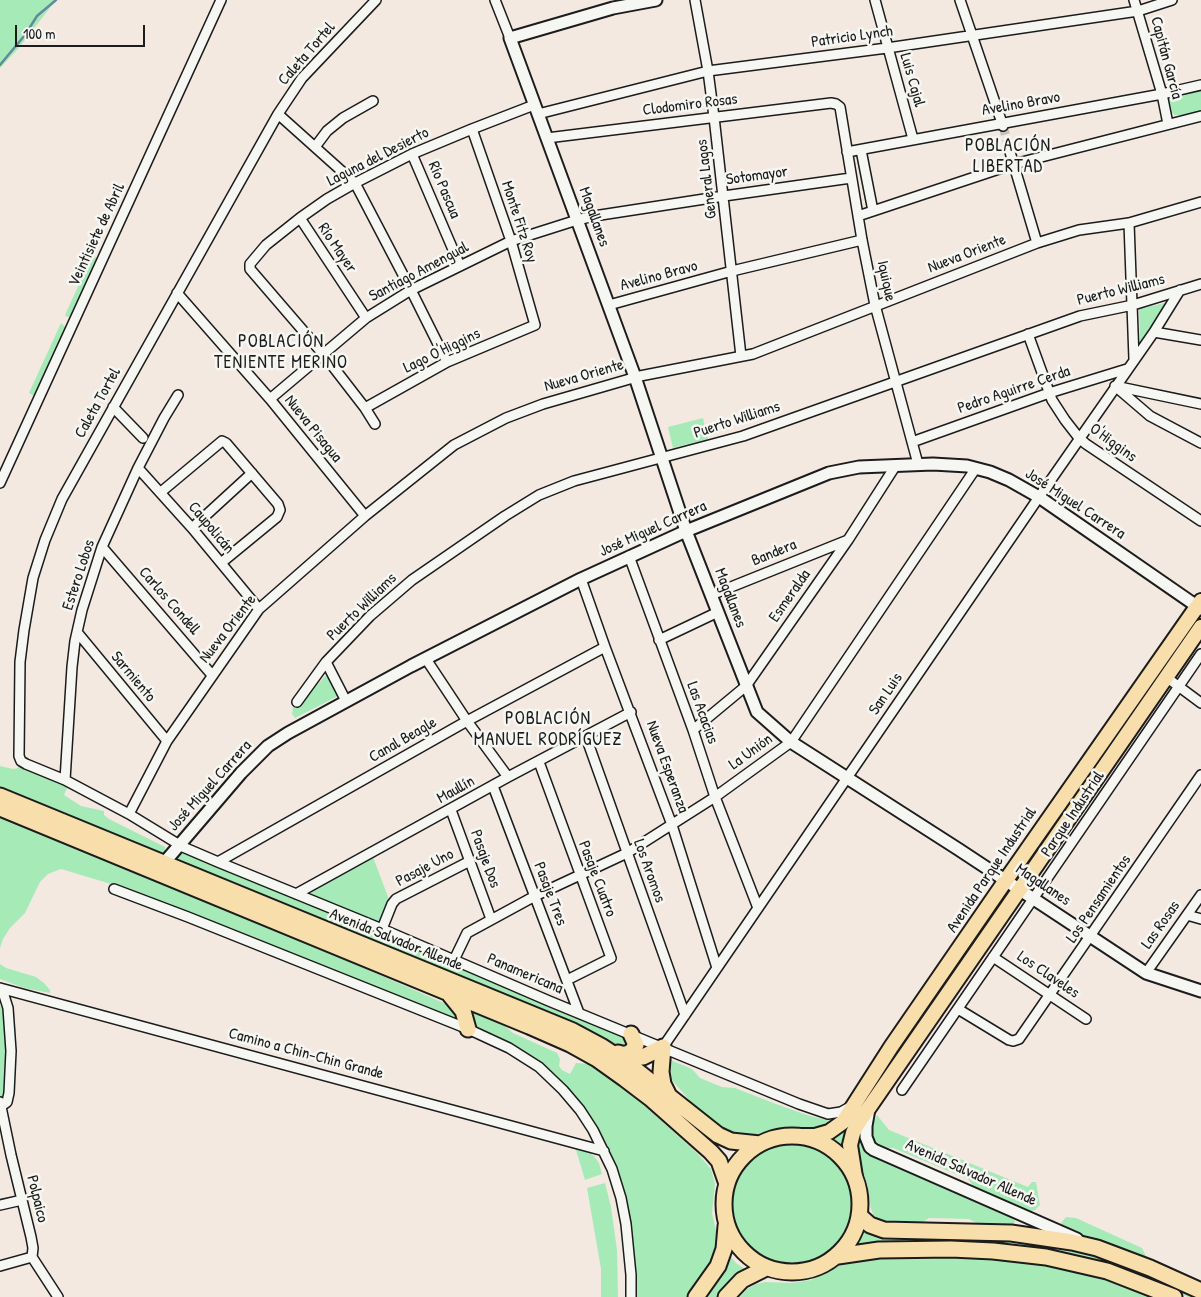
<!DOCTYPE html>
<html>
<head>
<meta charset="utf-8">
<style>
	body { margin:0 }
	#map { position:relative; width:1201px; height:1297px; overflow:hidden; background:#f3e9e1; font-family:"Patrick Hand",sans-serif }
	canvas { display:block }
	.scale { position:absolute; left:15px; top:25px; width:130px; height:22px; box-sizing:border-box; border:2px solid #1c1c1c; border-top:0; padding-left:6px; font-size:15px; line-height:18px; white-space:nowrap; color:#1c1c1c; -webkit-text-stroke:4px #f6f6f2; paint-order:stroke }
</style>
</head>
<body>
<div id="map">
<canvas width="1201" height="1297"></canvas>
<div class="scale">100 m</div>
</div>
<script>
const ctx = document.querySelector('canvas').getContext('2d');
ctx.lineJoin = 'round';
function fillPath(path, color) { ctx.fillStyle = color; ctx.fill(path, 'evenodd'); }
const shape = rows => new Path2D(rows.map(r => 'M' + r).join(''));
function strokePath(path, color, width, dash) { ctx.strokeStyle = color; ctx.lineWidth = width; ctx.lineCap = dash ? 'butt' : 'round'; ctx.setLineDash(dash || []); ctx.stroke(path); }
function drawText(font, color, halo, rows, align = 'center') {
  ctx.font = font + ' "Patrick Hand",sans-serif'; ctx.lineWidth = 5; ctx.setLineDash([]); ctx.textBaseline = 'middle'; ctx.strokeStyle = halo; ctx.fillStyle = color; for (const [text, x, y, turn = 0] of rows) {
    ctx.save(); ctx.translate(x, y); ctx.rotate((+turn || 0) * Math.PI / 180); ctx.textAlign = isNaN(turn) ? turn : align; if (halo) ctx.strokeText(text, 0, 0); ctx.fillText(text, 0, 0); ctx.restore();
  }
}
fillPath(shape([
	[0,0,56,0,17,50,0,68],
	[1201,87,1201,111,1182,115,1175,115,1168,110,1166,99,1168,96],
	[92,256,97,258,98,261,73,316,67,317,65,315],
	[1169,302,1143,341,1140,342,1139,309],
	[61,323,67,329,36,397,29,393],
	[703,418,708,439,673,448,668,427],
	[326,675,328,675,338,696,295,718,292,714,293,707,306,697],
	[1135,707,1022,877,1017,875],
	[20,764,68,786,64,795,81,806,104,811,104,815,109,819,165,847,165,853,161,855,0,788,0,766,13,769,18,768],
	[0,817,343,957,364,968,455,1008,460,1019,458,1020,210,920,111,884,61,869,48,874,40,882,25,913,10,928,3,939,0,948],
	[181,852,379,932,632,1039,624,1049,612,1042,549,1012,537,1009,177,861,176,858,179,853],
	[373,857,390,902,380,925,310,895,314,890],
	[1005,892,966,952,954,977,936,1001,930,1000],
	[0,964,6,968,36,977,44,983,50,990,50,993,24,988,0,979],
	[0,1005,3,1011,7,1044,8,1081,4,1099,0,1096],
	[467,1008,499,1021,513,1033,557,1053,560,1059,559,1066,562,1070,570,1074,576,1063,590,1064,602,1070,617,1081,697,1153,711,1169,715,1184,712,1213,717,1235,717,1249,713,1264,689,1297,634,1297,632,1239,627,1205,618,1173,606,1143,594,1124,560,1080,539,1062,526,1053,498,1037,473,1027],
	[921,1013,922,1015,875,1086,845,1146,830,1137,844,1129],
	[668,1059,692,1069,700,1078,722,1087,735,1088,776,1104,807,1115,831,1121,833,1123,823,1129,786,1128,752,1137,737,1135,719,1129,699,1111,670,1078,668,1075],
	[877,1115,889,1130,1028,1187,1032,1182,1036,1182,1040,1205,1035,1210,1029,1212,977,1191,968,1179,893,1148,879,1148,873,1144,870,1129],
	[862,1127,863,1145,873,1157,994,1208,1013,1219,1015,1221,1014,1224,980,1225,969,1219,929,1218,920,1224,885,1223,881,1221,874,1216,871,1209,867,1183,857,1159,855,1150],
	'729 1205a63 63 0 1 1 126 0a63 63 0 1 1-126 0Z',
	[570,1146,589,1152,594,1156,599,1163,602,1174,585,1180,576,1150],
	[605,1183,611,1207,617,1250,618,1297,601,1297,601,1269,587,1188],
	[1066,1217,1076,1218,1142,1248,1148,1260,1063,1227,1061,1223],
	[865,1230,872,1234,887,1237,1017,1241,1073,1250,1138,1271,1201,1297,1188,1297,1109,1267,855,1248],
	[727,1252,736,1263,748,1271,721,1297,703,1297],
	[942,1254,1002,1257,1076,1268,1162,1297,740,1297,747,1289,756,1284,765,1282,792,1283,811,1280,840,1264,856,1258]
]), '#a6ebb7');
strokePath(shape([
	[0,65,25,35,37,16,56,0]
]), '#63899d', 2.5);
strokePath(shape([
	[1003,126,1010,152]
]), '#c8c0ba', 9, [9, 4.5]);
const minor = shape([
	[376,0,302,78,278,114,62,499,45,540,33,578,24,630,20,662,19,756,21,761,26,764,65,780,129,814,183,847,218,862,382,929,549,1001,799,1104,828,1114,841,1112,850,1107],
	[495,0,510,38],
	[695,0,708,71,714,117,741,356],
	[875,0,913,139],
	[960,0,1003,126],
	[1134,0,1162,94,1168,124],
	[278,114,355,183,411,290,447,362],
	[538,114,708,71,887,48,1138,11,1172,0],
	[547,138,831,103,836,104,840,107,862,240,875,305,918,464],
	[315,147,327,131,343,118,373,101],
	[861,150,873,211],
	[847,152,1162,94,1201,85],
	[1010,152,1037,243],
	[412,154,460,266],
	[858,216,1014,164,1201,116],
	[300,218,366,318],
	[1129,223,1134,359],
	[177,293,270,399,365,516],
	[609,305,732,271,862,240],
	[1154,332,1201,340],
	[1028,334,1052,400,1065,420,1079,438,1086,444,1201,521],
	[1115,386,1150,416,1201,443],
	[1115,386,1201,404],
	[270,399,366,318,411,290,511,241,577,220,594,216,724,196,851,178],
	[113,407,143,438],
	[365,408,447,362,535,325,511,241,472,129],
	[375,424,365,408,324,355,250,269,250,264,266,245,300,218,327,199,355,183,412,154,472,129,534,105],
	[912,442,1049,393,1127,369],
	[138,468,192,528,259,609],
	[0,483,221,0],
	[161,492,222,441,226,443,278,504,280,510,277,517,221,563],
	[192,528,252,473],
	[102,547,212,675],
	[629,556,693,730,715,797,758,908],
	[581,579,605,647,672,825,717,968],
	[711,595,848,540],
	[77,632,167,741],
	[659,640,718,612],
	[426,659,467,721,508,777],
	[1166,677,1201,703],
	[346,701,326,662,370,616,412,580,505,516,539,495,574,481,743,436,1080,316,1133,305,1201,284],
	[297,702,326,662],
	[693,730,746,686,848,540,896,465],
	[586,737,685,1015],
	[539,762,611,958,567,980],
	[65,780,72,667,75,641,82,610,102,547,138,468,164,418,178,395],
	[493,786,579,1013],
	[451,810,491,919],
	[129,814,167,741,259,609,365,516,454,445,506,418,543,404,640,376,753,354,1037,243,1079,230,1129,223,1201,202],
	[218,862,467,721,605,647],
	[114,889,188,917,468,1029,509,1048,539,1067,563,1090,580,1110,593,1130,612,1169,621,1198,626,1224,631,1275,631,1297],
	[296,894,508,777,631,712],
	[1187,915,1201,919],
	[382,929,392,904,396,899,470,861],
	[993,957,1086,1019],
	[454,960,467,933,535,896,627,853,715,797,791,742,976,468],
	[1146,973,1201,895],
	[0,988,604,1151],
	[958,1009,1009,1040,1013,1041,1019,1039,1201,775],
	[663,1047,1039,497,1154,332,1180,290],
	[902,1090,1201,654],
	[0,1102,11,1155,31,1237,33,1248,32,1257,58,1297],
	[0,1107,7,1102,9,1093,11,1051,8,1008,2,989],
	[0,1205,22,1200],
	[0,1266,32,1257]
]);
const tertiary = shape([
	[656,0,613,8,510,38,635,377,686,531,757,712,791,742,958,849,1146,973,1201,991],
	[164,863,241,773,268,746,288,733,411,666,581,579,686,531,829,473,859,467,933,464,967,466,990,472,1009,480,1039,497,1201,609],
	[869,1109,866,1126,866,1137,870,1147,874,1150,1077,1239]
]);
const primary = shape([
	[800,1136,815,1136,829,1132,843,1122,891,1047,1006,880,1201,601],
	[855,1177,850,1145,853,1133,857,1125,1201,627]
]);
const trunk = shape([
	[0,796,573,1031,601,1046,627,1063,718,1135,731,1141,760,1144],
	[0,808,529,1026,570,1044,597,1059,625,1079,650,1098,711,1152,719,1161,727,1184],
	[450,995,463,1011,468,1029],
	[663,1047,661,1072,663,1084,668,1094],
	[618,1053,632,1057,643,1057,663,1047],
	[624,1055,631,1052,636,1045,631,1034],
	'724 1204a68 68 0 1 1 136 0a68 68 0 1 1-136 0Z',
	[860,1216,870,1225,884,1230,1011,1233,1072,1242,1097,1248,1150,1268,1201,1291],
	[838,1256,879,1250,951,1249,993,1251,1046,1257,1107,1271,1174,1297],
	[696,1297,718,1266,724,1249,726,1226],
	[726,1297,742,1280,766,1268]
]);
strokePath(minor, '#1c1c1c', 12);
strokePath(tertiary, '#1c1c1c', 15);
strokePath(primary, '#1c1c1c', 18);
strokePath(trunk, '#1c1c1c', 19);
strokePath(minor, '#f6f6f2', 9);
strokePath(tertiary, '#f6f6f2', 11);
strokePath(primary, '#f8deab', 14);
strokePath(trunk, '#f8deab', 15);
drawText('16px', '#1c1c1c', '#f6f6f2', [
	["Patricio Lynch",852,37,-8],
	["Caleta Tortel",307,54,-49],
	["Capitán García",1166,58,75],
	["Luis Cajal",912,80,74],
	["Avelino Bravo",1021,104,-10],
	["Clodomiro Rosas",690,105,-7],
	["Laguna del Desierto",378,157,-27],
	["Sotomayor",757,176,-8],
	["General Lagos",707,179,-97],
	["Río Pascua",444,190,67],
	["Magallanes",594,217,70],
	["Monte Fitz Roy",519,222,72],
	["Veintisiete de Abril",97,235,-65],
	["Río Mayer",337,248,56],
	["Nueva Oriente",967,254,-21],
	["Santiago Amengual",419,272,-28],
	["Avelino Bravo",659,276,-15],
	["Iquique",886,281,78],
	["Puerto Williams",1121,290,-14],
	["Lago O'Higgins",442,351,-26],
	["Nueva Oriente",584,376,-16],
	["Pedro Aguirre Cerda",1014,390,-19],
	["Caleta Tortel",98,403,-61],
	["Puerto Williams",737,420,-18],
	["Nueva Pisagua",313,429,51],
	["O'Higgins",1113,443,36],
	["José Miguel Carrera",1075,504,33],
	["Caupolicán",211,528,50],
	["José Miguel Carrera",653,529,-24],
	["Bandera",774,553,-22],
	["Estero Lobos",79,575,-72],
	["Esmeralda",790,596,-55],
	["Magallanes",730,598,69],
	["Carlos Condell",169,601,49],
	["Puerto Williams",362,607,-44],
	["Nueva Oriente",228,629,-52],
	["Sarmiento",133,677,50],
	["San Luis",886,694,-56],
	["Las Acacias",702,713,70],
	["Canal Beagle",403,740,-30],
	["La Unión",751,752,-36],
	["Nueva Esperanza",667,767,70],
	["José Miguel Carrera",210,786,-48],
	["Maullín",456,790,-29],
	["Parque Industrial",1073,814,-56],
	["Pasaje Dos",485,859,70],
	["Pasaje Uno",425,868,-28],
	["Avenida Parque Industrial",992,870,-56],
	["Los Aromos",649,871,70],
	["Pasaje Cuatro",597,879,69],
	["Magallanes",1043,885,34],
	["Pasaje Tres",550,894,69],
	["Los Pensamientos",1099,899,-56],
	["Las Rosas",1161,925,-55],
	["Avenida Salvador Allende",396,940,22],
	["Panamericana",525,974,23],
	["Los Claveles",1048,975,34],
	["Camino a Chin-Chin Grande",306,1054,15],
	["Avenida Salvador Allende",971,1173,24],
	["Polpaico",37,1199,76]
]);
ctx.letterSpacing = '1px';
drawText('18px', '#1c1c1c', '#f6f6f2', [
	["POBLACIÓN",1008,146],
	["LIBERTAD",1008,167],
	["POBLACIÓN",281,342],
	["TENIENTE MERINO",281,363],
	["POBLACIÓN",548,719],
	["MANUEL RODRÍGUEZ",548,740]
]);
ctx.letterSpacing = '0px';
</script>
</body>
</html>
